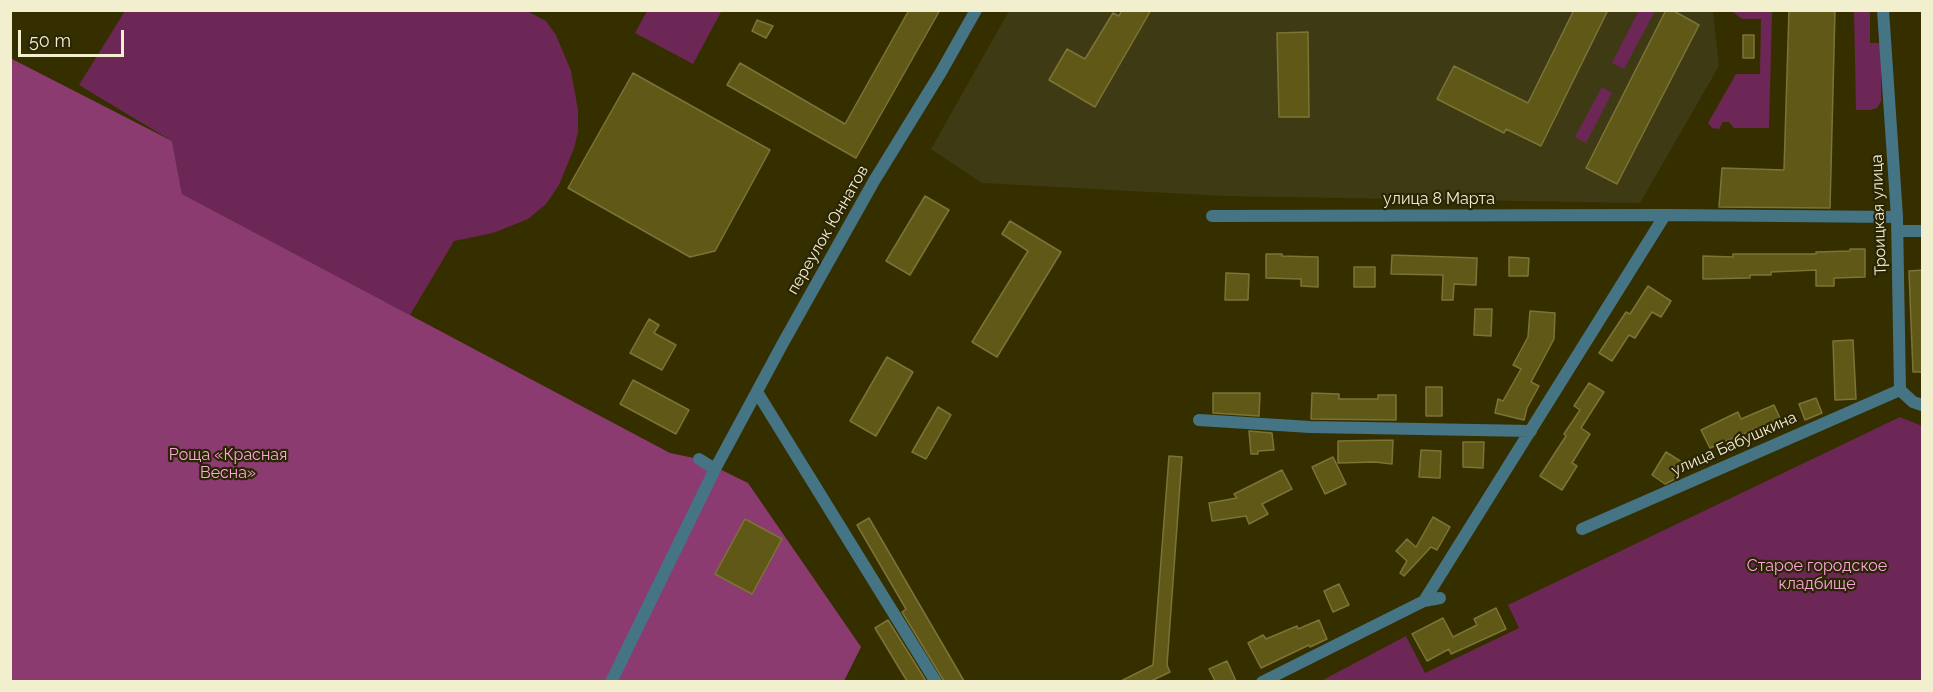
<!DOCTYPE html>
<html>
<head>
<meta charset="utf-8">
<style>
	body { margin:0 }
	#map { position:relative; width:1933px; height:692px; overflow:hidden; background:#352f00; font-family:Raleway,sans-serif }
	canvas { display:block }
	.frame { position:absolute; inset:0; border:12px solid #f2efcf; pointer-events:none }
	.scale { position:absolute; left:18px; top:30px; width:106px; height:27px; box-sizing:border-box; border:3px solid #f2efcf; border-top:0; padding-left:8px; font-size:18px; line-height:21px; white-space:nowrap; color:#f2efcf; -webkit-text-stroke:4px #2a2504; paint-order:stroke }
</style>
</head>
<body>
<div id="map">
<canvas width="1933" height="692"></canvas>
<div class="frame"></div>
<div class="scale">50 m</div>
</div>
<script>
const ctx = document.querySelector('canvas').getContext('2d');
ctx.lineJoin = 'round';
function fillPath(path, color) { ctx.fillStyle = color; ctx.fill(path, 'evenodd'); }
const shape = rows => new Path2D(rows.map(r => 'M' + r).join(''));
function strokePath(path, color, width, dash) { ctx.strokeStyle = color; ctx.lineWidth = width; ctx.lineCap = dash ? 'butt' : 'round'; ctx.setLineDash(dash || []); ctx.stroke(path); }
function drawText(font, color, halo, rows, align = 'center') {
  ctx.font = font + ' Raleway,sans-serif'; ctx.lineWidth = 4.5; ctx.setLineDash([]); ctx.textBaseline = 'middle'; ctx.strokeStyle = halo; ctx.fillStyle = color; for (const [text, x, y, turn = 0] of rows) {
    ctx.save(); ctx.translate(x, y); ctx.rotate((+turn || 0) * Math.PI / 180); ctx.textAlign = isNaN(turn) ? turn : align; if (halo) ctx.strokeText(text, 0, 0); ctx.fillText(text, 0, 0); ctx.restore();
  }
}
fillPath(shape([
	[1009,11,1713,11,1719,66,1640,203,1225,196,982,183,931,149]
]), '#3e3a14');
fillPath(shape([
	[718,10,721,12,693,64,635,33,647,11],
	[1639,10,1655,11,1624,69,1612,63],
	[125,11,527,11,546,21,556,35,571,71,578,110,578,132,574,148,559,185,546,204,528,219,493,233,454,241,410,315,182,194,172,141,79,85],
	[1732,11,1772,11,1769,128,1734,128,1729,122,1723,122,1719,129,1712,128,1708,123,1736,74,1760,74,1761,19,1742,19],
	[1854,11,1870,11,1870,43,1881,43,1881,101,1877,108,1870,110,1856,110],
	[1602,87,1612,93,1586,143,1575,137],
	[1900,417,1922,426,1922,681,1321,681,1406,636,1425,673,1519,628,1508,605]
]), '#6d2756');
fillPath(shape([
	[10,58,172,141,182,194,670,453,699,459,748,483,861,647,844,681,11,681]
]), '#8b3b70');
const building = shape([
	[909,10,940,10,856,158,727,85,740,63,845,124,909,10],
	[1122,10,1151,10,1095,107,1049,80,1067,49,1085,59,1113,13,1119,16,1122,10],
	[1574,10,1608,10,1541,146,1506,129,1504,133,1437,99,1454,66,1528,103,1574,10],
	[1666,10,1672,10,1699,25,1617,184,1586,168,1666,10],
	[1789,10,1835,10,1830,208,1719,207,1722,168,1784,170,1789,10],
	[757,20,773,26,766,38,752,31,757,20],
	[1308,32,1309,117,1279,117,1277,33,1308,32],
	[1743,35,1754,35,1754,58,1743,58,1743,35],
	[633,73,770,150,715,251,690,257,568,188,633,73],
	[925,196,949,210,910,275,886,261,925,196],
	[1010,221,1061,252,997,357,972,342,1028,251,1002,234,1010,221],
	[1850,249,1865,249,1865,277,1834,278,1834,286,1816,286,1816,270,1771,272,1771,275,1750,275,1750,278,1703,279,1703,256,1733,257,1733,254,1816,254,1816,252,1850,251,1850,249],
	[1266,254,1282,254,1282,256,1318,257,1318,287,1301,286,1301,279,1266,278,1266,254],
	[1392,255,1477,258,1476,285,1454,284,1453,300,1442,300,1443,275,1391,274,1392,255],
	[1509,257,1529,258,1528,276,1509,276,1509,257],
	[1354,267,1375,267,1375,287,1354,287,1354,267],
	[1923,270,1923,372,1913,372,1909,271,1923,270],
	[1226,273,1249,274,1248,300,1225,300,1226,273],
	[1648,286,1671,301,1661,317,1652,312,1635,338,1629,335,1612,361,1599,353,1626,312,1630,314,1648,286],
	[1475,309,1492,309,1491,336,1474,335,1475,309],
	[1530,311,1555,313,1554,339,1531,382,1539,386,1527,408,1524,420,1495,413,1498,399,1503,401,1521,369,1513,365,1528,337,1530,311],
	[649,319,659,325,654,333,676,345,662,370,630,353,649,319],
	[1853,340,1856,399,1835,400,1833,341,1853,340],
	[887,357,913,372,876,436,850,421,887,357],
	[633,380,689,410,676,434,620,404,633,380],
	[1589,383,1604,392,1581,428,1590,434,1572,463,1577,466,1562,490,1540,476,1566,436,1564,434,1580,410,1574,406,1589,383],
	[1426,387,1442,387,1442,416,1426,416,1426,387],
	[1213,393,1260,393,1259,416,1213,413,1213,393],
	[1312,393,1339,394,1339,399,1378,399,1378,395,1396,395,1396,420,1311,419,1312,393],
	[1816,398,1822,413,1805,420,1799,404,1816,398],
	[1774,405,1783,425,1763,434,1760,427,1710,448,1701,430,1738,412,1741,419,1774,405],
	[938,407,951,415,926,459,912,452,938,407],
	[1249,431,1272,433,1274,450,1258,451,1258,454,1251,454,1249,431],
	[1393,440,1392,464,1375,462,1338,463,1338,441,1393,440],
	[1463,442,1484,442,1483,468,1463,467,1463,442],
	[1421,450,1441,451,1440,478,1419,477,1421,450],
	[1666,452,1685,464,1675,479,1665,484,1652,475,1666,452],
	[1169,456,1182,457,1167,665,1170,672,1151,681,1121,681,1153,665,1169,456],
	[1333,457,1346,484,1325,494,1312,467,1333,457],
	[1282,470,1292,489,1262,504,1268,514,1249,524,1246,516,1212,521,1209,503,1237,498,1234,494,1282,470],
	[1433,517,1450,527,1437,550,1431,547,1404,576,1400,573,1407,561,1396,551,1407,539,1416,547,1433,517],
	[869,518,964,681,944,681,902,612,906,609,857,525,869,518],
	[745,519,782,539,752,594,715,574,745,519],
	[1339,584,1349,605,1333,612,1324,591,1339,584],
	[1496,608,1506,629,1451,654,1449,649,1427,661,1412,634,1443,618,1453,637,1477,625,1474,619,1496,608],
	[888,620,926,681,907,681,875,628,888,620],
	[1319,620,1327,639,1310,647,1309,645,1261,668,1248,643,1263,635,1266,639,1297,626,1298,629,1319,620],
	[1227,661,1236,681,1215,681,1209,669,1227,661]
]);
fillPath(building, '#5f5817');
strokePath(building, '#7c7436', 1.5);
strokePath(shape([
	[1883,10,1897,217,1900,390,1913,402,1922,405],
	[1212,216,1665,215,1897,217],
	[1897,231,1922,231],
	[757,392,936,682],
	[1199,420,1310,427,1531,431],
	[699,459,715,469],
	[1582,529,1900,390],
	[1424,601,1665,215],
	[611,682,715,469,783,343,874,181,941,72,976,10],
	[1262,682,1424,601,1440,598]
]), '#457484', 12);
drawText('16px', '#f2efcf', '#2a2504', [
	["улица 8 Марта",1439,199],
	["Троицкая улица",1879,215,-92],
	["переулок Юннатов",828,230,-60],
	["улица Бабушкина",1734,444,-24]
]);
drawText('16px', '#fda4dc', '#2a2504', [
	["Роща «Красная",228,455],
	["Весна»",228,473],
	["Старое городское",1817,566],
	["кладбище",1817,584]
]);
</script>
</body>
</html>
